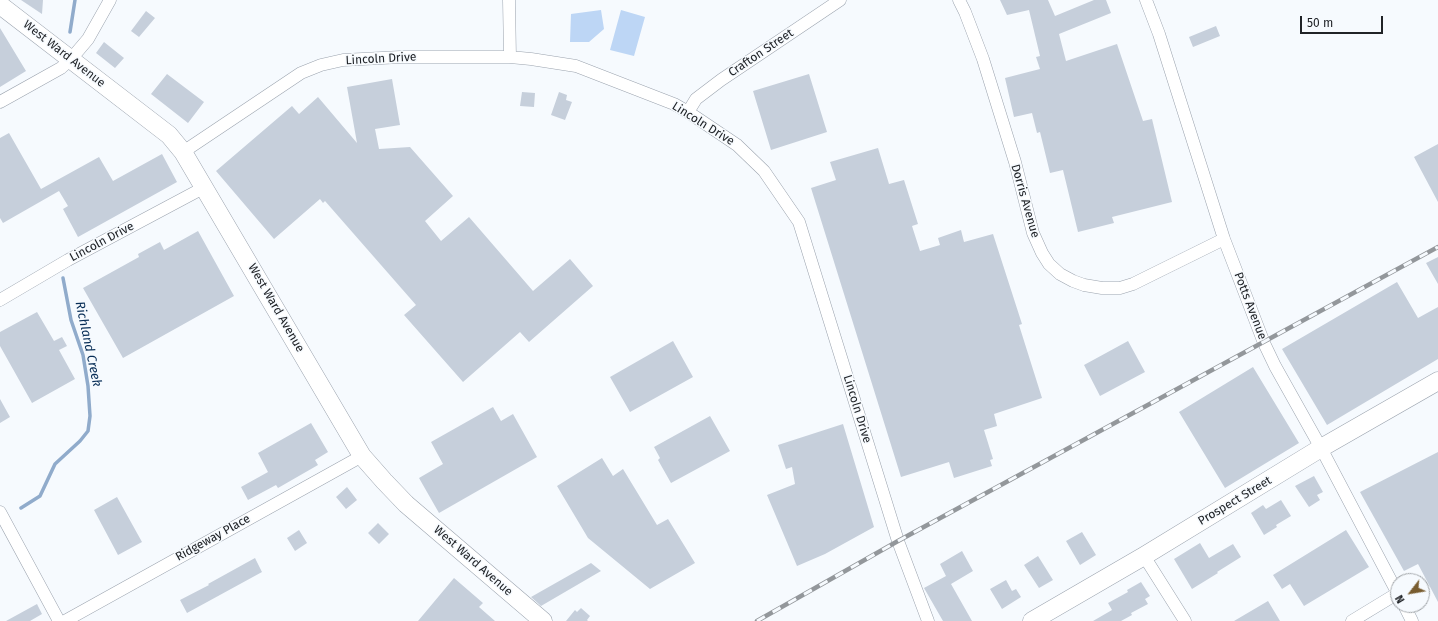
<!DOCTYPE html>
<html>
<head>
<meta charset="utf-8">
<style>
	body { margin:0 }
	#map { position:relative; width:1438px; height:621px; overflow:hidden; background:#f6fafe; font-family:"Fira Sans",sans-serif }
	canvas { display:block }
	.north { position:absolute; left:1390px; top:573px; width:40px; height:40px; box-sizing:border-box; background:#f6fafe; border:1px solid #a0a4a8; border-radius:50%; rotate:239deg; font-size:11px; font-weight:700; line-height:16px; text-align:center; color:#202327 }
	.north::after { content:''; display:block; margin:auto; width:14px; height:18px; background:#785c2f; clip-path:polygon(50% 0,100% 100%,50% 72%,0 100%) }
	.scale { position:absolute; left:1300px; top:16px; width:83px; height:18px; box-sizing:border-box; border:2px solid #202327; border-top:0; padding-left:5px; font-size:12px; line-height:14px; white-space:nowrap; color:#202327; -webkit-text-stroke:3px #f6fafe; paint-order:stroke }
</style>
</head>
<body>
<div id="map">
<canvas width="1438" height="621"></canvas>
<div class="north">N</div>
<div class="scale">50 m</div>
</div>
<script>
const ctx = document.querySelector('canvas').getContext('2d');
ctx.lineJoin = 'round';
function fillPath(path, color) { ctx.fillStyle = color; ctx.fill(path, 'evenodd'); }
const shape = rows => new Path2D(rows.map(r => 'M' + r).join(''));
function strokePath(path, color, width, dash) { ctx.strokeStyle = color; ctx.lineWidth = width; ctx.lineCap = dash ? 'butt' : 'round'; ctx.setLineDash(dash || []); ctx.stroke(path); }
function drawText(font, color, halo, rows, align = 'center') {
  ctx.font = font + ' "Fira Sans",sans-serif'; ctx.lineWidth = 3; ctx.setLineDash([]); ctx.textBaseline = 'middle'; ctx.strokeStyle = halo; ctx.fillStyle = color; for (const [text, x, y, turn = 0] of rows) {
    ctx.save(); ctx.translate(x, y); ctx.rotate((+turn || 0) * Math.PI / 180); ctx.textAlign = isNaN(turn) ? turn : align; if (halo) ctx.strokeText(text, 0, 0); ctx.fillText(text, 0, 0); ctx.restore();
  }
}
fillPath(shape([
	[601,10,604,29,589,42,570,42,571,14],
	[621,10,645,17,634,56,610,50]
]), '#bdd6f5');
strokePath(shape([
	[70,32,75,0],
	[21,508,40,496,55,464,80,441,88,431,90,416,88,386,83,355,71,320,63,278]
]), '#90abcb', 3.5);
fillPath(shape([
	[21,0,43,0,42,14],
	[1000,0,1048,0,1055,16,1094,0,1106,0,1111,13,1059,34,1066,61,1117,44,1143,121,1152,119,1172,202,1112,217,1114,223,1078,232,1063,170,1050,173,1040,132,1037,133,1032,113,1014,117,1005,78,1040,69,1036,57,1040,56,1029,10,1007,15],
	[146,11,155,18,139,37,131,31],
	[1216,26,1220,36,1193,47,1189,37],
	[0,28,26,71,0,87],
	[104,42,124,58,115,68,96,53],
	[167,74,204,102,188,123,151,94],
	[809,74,827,132,771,150,753,91],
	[392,79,400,125,375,129,379,149,410,147,453,196,425,221,441,241,469,217,533,291,570,259,593,286,529,342,520,332,463,382,404,315,416,305,325,201,323,203,320,199,274,239,216,171,292,106,299,114,318,97,357,143,347,87],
	[522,92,535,93,534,107,520,106],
	[559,92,567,95,566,100,572,102,565,120,551,115],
	[9,133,41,189,99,157,113,181,162,154,177,182,78,237,63,209,68,206,59,191,3,223,0,218,0,138],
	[1438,144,1438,202,1414,157],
	[878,148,889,184,904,180,918,224,912,226,920,251,940,245,938,238,961,230,964,242,993,234,1022,324,1019,325,1042,398,994,414,997,426,984,430,993,459,990,460,992,466,954,478,949,462,901,477,811,188,836,180,830,162],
	[198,231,234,296,123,358,83,288,139,257,138,254,160,242,164,250],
	[1438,257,1438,284,1426,263],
	[1397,282,1418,318,1438,307,1438,359,1327,425,1282,349],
	[37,312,54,341,62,337,67,346,59,350,75,379,32,403,0,346,0,332],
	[673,341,693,377,630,412,610,377],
	[1128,341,1145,372,1100,396,1084,365],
	[1253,367,1299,443,1225,488,1179,412],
	[0,399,10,417,0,423],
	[493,407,501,421,513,414,537,457,439,513,419,478,443,464,431,442],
	[710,416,730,451,671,483,658,460,660,458,654,447],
	[311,423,328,452,315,460,318,465,278,488,276,485,248,500,241,487,268,472,258,453],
	[843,424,874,527,825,554,797,566,767,495,795,484,792,467,786,469,778,445],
	[1438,452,1438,602,1418,564,1404,571,1360,492],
	[602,458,613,476,623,469,657,525,668,519,695,563,650,589,588,538,557,486],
	[1314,476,1323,492,1317,495,1320,500,1309,507,1295,486],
	[347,487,357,500,346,509,336,497],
	[117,497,142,542,118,555,94,510],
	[1281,500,1291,516,1276,525,1277,527,1264,535,1251,513,1263,505,1266,509],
	[378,523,389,534,379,544,368,533],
	[299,530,307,543,295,551,287,538],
	[1346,530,1369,567,1304,606,1290,584,1282,589,1273,575],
	[1082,532,1096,555,1080,565,1066,541],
	[1200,543,1209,558,1233,544,1241,557,1217,572,1218,573,1192,589,1174,559],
	[962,551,973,571,951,584,972,621,943,621,924,588,946,576,940,564],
	[1038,556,1053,580,1039,588,1024,565],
	[255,558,262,572,187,613,180,600,209,585,208,584],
	[591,563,601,571,541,606,531,597],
	[454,578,483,603,479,607,495,621,418,621],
	[1006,580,1012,591,1016,589,1021,597,1002,609,990,589],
	[1141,582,1150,596,1145,599,1148,604,1131,613,1132,615,1121,621,1093,621,1112,610,1108,603,1128,592,1127,590],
	[1268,601,1280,621,1234,621],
	[37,604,42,614,30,621,6,621],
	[581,608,590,616,587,620,588,621,566,621,575,610,577,612]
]), '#c6cfdb');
const street = shape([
	[509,0,510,57],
	[959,0,965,12,983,59,1015,162,1033,233,1042,253,1049,264,1060,274,1073,281,1084,285,1102,288,1120,288,1133,284,1224,239],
	[1146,0,1159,34,1224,239,1264,343,1275,366,1321,448,1398,594],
	[0,102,61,68,71,59,88,39,110,0],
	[688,112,696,99,721,80,840,0],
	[183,152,301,73,321,65,343,60,401,57,510,57,531,59,576,66,674,104,688,112,737,145,764,171,799,222,898,541,928,621],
	[0,300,68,260,205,187],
	[0,512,59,621],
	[1144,556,1185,621],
	[1404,605,1412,621],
	[65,621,362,456],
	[1352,621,1398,593]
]);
const secondary = shape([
	[0,5,169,135,183,152,362,456,384,481,406,504,543,621],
	[1032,621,1144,556,1321,448,1438,381]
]);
strokePath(street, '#9ba3ae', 13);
strokePath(secondary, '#9ba3ae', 19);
strokePath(street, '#fff', 12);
strokePath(secondary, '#fff', 18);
const rail = shape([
	[757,621,898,541,1438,247]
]);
strokePath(rail, '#93979b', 4.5);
strokePath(rail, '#f6fafe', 3, [9]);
drawText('12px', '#202327', '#f6fafe', [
	["Crafton Street",761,53,-34],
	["West Ward Avenue",64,54,38],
	["Lincoln Drive",381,59,-3],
	["Lincoln Drive",703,124,32],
	["Dorris Avenue",1025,201,74],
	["Lincoln Drive",102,242,-28],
	["Potts Avenue",1250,306,69],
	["West Ward Avenue",276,308,60],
	["Lincoln Drive",857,409,73],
	["Prospect Street",1235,501,-31],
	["Ridgeway Place",213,538,-29],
	["West Ward Avenue",473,561,41]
]);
drawText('italic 13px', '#072d56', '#f6fafe', [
	["Richland Creek",88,344,78]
]);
</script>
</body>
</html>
